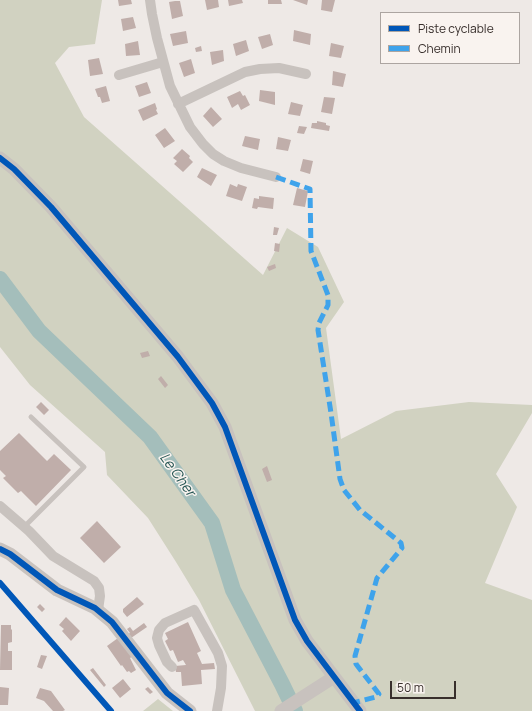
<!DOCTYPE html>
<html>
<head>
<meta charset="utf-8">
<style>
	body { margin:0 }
	#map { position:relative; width:532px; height:711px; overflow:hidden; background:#eee9e6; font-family:Manrope,sans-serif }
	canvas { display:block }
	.legend { position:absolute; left:380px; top:12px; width:140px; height:52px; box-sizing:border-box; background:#f9f3ef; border:1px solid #aca5a1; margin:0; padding:5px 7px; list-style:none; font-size:12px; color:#382f2c }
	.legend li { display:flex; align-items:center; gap:8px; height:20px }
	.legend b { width:20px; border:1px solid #aca5a1 }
	.scale { position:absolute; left:390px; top:681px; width:66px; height:18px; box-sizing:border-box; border:2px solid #382f2c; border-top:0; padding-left:5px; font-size:12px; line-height:14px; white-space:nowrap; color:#382f2c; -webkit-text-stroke:3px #f9f3ef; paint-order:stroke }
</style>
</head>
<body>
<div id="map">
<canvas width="532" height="711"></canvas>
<ul class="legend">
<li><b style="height:5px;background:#0057b8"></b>Piste cyclable</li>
<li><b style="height:5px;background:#3fa3eb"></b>Chemin</li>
</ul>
<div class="scale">50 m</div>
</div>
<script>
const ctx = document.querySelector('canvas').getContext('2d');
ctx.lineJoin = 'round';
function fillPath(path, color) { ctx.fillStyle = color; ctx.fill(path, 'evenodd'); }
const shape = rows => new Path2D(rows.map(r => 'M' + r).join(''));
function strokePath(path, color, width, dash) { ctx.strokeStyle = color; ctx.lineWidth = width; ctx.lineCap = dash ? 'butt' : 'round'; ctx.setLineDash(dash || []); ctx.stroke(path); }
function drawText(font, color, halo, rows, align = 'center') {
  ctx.font = font + ' Manrope,sans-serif'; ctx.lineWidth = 3; ctx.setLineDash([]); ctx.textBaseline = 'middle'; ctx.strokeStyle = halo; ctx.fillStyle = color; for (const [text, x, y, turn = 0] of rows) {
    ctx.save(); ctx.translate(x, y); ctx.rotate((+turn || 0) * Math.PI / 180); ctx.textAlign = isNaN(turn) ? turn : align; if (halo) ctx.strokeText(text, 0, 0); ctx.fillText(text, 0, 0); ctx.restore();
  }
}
fillPath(shape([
	[0,0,102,0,95,44,69,47,55,63,84,117,263,275,287,228,318,247,344,302,326,328,341,439,396,411,469,402,532,405,532,413,496,474,517,507,485,583,532,600,532,711,255,711,199,600,176,562,148,518,107,475,105,452,30,385,0,347],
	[158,699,173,711,143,711]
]), '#d1d2c1');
strokePath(shape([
	[0,279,39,331,150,437,212,523,233,590,282,684,295,711]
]), '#a4bebb', 16);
fillPath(shape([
	[118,0,131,0,132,4,119,6],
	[205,0,218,0,219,7,207,10],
	[228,0,242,0,243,3,229,6],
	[268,0,281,0,282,4,268,4],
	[293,0,308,0,307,5],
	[322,0,335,0,332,12,321,10],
	[175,1,180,1,183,16,172,19,169,2],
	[133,17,136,28,123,31,121,19],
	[294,30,311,34,310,45,293,41],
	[186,31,188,43,173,46,170,34],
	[270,34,273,45,262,49,258,37],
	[246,40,249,51,236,56,233,44],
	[138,41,140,55,126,56,125,44],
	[331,43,344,46,341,58,329,56],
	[201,46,202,51,196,52,195,48],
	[223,50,224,61,212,65,210,52],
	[99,58,103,74,90,76,88,60],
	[191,59,195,73,184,77,179,63],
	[333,71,346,74,343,87,332,85],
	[147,82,151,93,139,97,135,86],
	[106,86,110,101,102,103,100,97,98,97,95,89],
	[260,90,275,92,275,105,259,101],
	[240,91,243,96,245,95,250,105,241,110,238,104,232,108,227,97],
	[324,97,335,98,332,114,321,112],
	[291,102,303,105,300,116,288,114],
	[155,103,157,109,156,110,158,114,143,121,138,110],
	[211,107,222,119,213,127,203,116],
	[317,121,326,123,326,125,330,126,329,131,311,128,312,123,317,123],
	[299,126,307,127,304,134,297,133],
	[165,128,175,141,164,148,155,135],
	[245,136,260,139,258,150,242,146],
	[278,137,291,140,288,151,276,149],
	[182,149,190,156,189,158,193,162,183,172,174,164,177,161,173,158],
	[303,159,313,161,310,174,300,171],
	[202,168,217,175,211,186,197,177],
	[230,184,237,187,238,184,247,187,242,201,226,196],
	[297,188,308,191,305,207,293,205],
	[259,196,274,198,273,209,258,207,257,209,252,208,254,198,259,199],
	[274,227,279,228,277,235,273,235],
	[275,243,280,244,279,252,274,251],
	[275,264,276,268,269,271,267,267],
	[148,351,150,356,142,358,140,353],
	[161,376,168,385,165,388,158,379],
	[41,402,49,410,44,415,36,407],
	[19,433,47,461,54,454,71,470,36,506,21,491,18,493,3,478,6,476,0,470,0,451],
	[267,466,272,480,267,482,262,469],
	[97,521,121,547,104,563,80,538],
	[137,597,144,604,127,617,123,612,123,609],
	[40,604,45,609,42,612,37,607],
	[66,617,80,631,71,641,62,631,64,629,59,625],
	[188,622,201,651,197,653,202,664,214,663,215,669,201,670,202,684,182,686,181,672,176,672,175,666,186,665,183,660,178,662,173,650,170,651,165,641,168,639,165,633],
	[144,623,147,627,131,638,128,634,130,633,127,629,130,627,133,631],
	[1,625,11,625,11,629,12,630,12,642,8,643,8,651,12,651,12,670,0,670],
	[118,638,133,656,130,658,136,670,131,673,129,671,127,672,122,665,121,666,107,646],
	[41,655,47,656,42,669,37,667],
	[93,668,106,685,104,687,90,670],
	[123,679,131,689,120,698,112,688],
	[0,687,9,688,8,705,0,705],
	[148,687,153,692,150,694,145,689],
	[40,688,51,691,65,710,63,711,53,711,44,701,36,698]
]), '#c0aeaa');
strokePath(shape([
	[24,527,84,467,31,417]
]), '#c8c2be', 5);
strokePath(shape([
	[150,0,152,14,157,38,170,86,190,127,203,144,213,154,224,161,241,168,276,177],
	[119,75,163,62],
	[178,104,245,72,260,69,279,68,306,74],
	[0,506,29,531,53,556,94,581,99,588,100,596,98,610],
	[172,667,167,662,159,645,157,638,159,630,165,623,194,610,218,653,222,666,221,688,217,711]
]), '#c8c2be', 10);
strokePath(shape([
	[0,158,14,169,51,207,178,357,212,403,225,427,295,620,307,641,360,711],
	[0,549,10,554,57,590,95,608,112,622,167,693,190,711],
	[281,711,334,677]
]), '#c8c2be', 13);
strokePath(shape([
	[276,177,310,189,311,251,328,295,328,305,319,323,318,330,331,413,340,479,344,490,360,510,401,543,402,548,377,578,355,656,356,664,379,694,376,697,353,703]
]), '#3fa3eb', 5, [10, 5]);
strokePath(shape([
	[0,158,14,169,51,207,178,357,212,403,225,427,295,620,307,641,360,711],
	[0,549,10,554,57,590,95,608,112,622,167,693,190,711],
	[0,583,111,711]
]), '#0057b8', 6);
drawText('italic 14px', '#265654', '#f9f3ef', [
	["Le Cher",177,475,54]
]);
</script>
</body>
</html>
